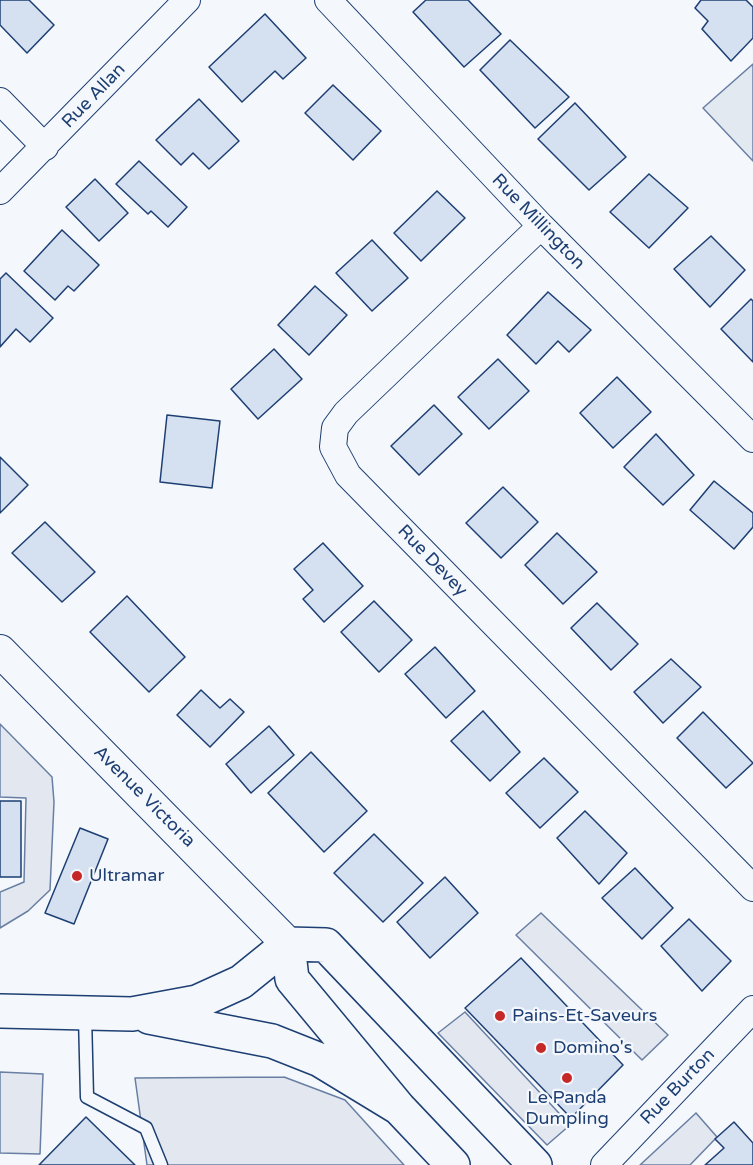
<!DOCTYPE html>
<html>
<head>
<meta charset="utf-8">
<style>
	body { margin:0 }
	canvas { display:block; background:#f4f7fb }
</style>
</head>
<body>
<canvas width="753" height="1165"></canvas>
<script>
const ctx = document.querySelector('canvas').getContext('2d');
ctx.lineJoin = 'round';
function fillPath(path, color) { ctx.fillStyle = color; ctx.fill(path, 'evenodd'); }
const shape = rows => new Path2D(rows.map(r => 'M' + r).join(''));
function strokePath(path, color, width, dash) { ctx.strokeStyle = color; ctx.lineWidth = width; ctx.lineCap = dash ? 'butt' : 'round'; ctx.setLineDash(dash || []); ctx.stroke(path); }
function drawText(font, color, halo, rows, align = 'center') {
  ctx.font = font + ' "Varela Round",sans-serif'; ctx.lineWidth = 4.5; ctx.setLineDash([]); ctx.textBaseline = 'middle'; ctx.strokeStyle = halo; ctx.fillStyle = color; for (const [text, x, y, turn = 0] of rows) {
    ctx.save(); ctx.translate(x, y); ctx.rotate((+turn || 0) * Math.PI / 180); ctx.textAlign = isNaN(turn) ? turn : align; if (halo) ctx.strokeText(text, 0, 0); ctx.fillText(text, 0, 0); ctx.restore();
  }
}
const green = shape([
	[753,64,753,161,703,108,753,64]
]);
fillPath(green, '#e3e9f0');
strokePath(green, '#687fa3', 1.5);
const parking = shape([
	[0,724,52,777,54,802,50,890,28,911,0,928,0,892,24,882,26,798,0,797,0,724],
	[541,913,668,1035,642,1060,516,935,541,913],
	[465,1012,570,1125,547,1145,438,1033,465,1012],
	[0,1072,43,1074,40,1154,0,1153,0,1072],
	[284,1077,345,1100,404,1165,147,1165,135,1078,284,1077],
	[696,1113,717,1137,690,1165,640,1165,696,1113]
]);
fillPath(parking, '#e3e8f0');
strokePath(parking, '#687fa3', 1.5);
const building = shape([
	[0,0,29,0,54,25,27,53,0,25,0,0],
	[426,0,468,0,501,34,464,67,413,12,426,0],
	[701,0,746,0,753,7,753,38,731,61,702,29,708,21,695,8,701,0],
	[265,14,306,58,283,79,275,71,242,102,209,67,265,14],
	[510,40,569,97,535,128,480,70,510,40],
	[333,85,381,131,353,160,305,113,333,85],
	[199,99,239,141,209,169,193,153,181,165,156,140,199,99],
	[575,103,626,157,589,190,538,139,575,103],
	[139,161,187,207,168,227,151,211,148,214,116,184,139,161],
	[649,174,688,208,649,248,610,212,649,174],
	[95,179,128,213,99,241,66,207,95,179],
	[437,191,465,218,421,261,394,233,437,191],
	[62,230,99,265,74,291,68,286,55,300,24,271,62,230],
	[711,236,745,270,710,307,674,269,711,236],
	[372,240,408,278,372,311,336,273,372,240],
	[6,273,53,318,30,342,16,329,0,347,0,279,6,273],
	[315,286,347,315,309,355,278,325,315,286],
	[548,292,591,330,569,352,558,341,536,364,507,335,548,292],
	[751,299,753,301,753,362,721,329,751,299],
	[274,349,302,379,258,419,231,389,274,349],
	[498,359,529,391,489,429,458,397,498,359],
	[617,377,651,412,613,448,580,413,617,377],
	[434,405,462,434,419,475,391,446,434,405],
	[167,415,220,421,212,488,160,482,167,415],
	[656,434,694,475,663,505,624,467,656,434],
	[0,457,28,485,0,513,0,457],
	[714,481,753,513,753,527,734,549,690,510,714,481],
	[503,487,538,522,501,558,466,523,503,487],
	[45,522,95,572,62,602,12,553,45,522],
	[557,533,597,572,563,604,525,565,557,533],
	[323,543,363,586,324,622,303,599,313,590,294,569,323,543],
	[127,596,185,657,149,692,90,632,127,596],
	[374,601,412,640,379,672,341,632,374,601],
	[597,603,638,644,611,670,571,628,597,603],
	[435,647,475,691,446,718,405,674,435,647],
	[671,659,701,687,663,723,634,692,671,659],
	[201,690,220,708,230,699,244,712,210,747,177,715,201,690],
	[483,711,520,752,490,781,451,741,483,711],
	[703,712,753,763,726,788,677,738,703,712],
	[269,726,294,755,251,793,226,764,269,726],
	[311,752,367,811,324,852,268,793,311,752],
	[544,758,578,792,540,828,506,793,544,758],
	[0,801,21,801,21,877,0,877,0,801],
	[585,811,627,853,599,884,557,838,585,811],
	[80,828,108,839,74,924,45,913,80,828],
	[374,834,423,883,383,922,334,873,374,834],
	[635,868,673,908,642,939,602,898,635,868],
	[445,877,478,913,430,958,397,922,445,877],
	[689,919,731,961,702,991,661,946,689,919],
	[521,958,623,1065,571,1118,465,1008,521,958],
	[86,1117,135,1165,39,1165,86,1117],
	[734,1122,753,1143,753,1165,705,1165,724,1148,715,1139,734,1122]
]);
fillPath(building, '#d5e0f0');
strokePath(building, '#1d3f73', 1.5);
const service = shape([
	[85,1016,87,1097,146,1128,161,1165]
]);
const minor = shape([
	[328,0,541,226,753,439],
	[0,101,45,147],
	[0,191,187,0],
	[541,226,346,413,335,428,333,447,348,475,753,888],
	[604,1165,753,1009]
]);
const tertiary = shape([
	[0,651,288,944]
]);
const secondary = shape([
	[288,944,326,945,535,1165],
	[288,944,292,979,399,1108,453,1165],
	[0,1011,132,1014,197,1002,241,982,288,944],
	[149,1017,272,1041,320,1060,399,1108]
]);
strokePath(service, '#1d3f73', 15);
strokePath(minor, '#1d3f73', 28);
strokePath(tertiary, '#1d3f73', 34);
strokePath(secondary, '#1d3f73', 36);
strokePath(service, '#f4f7fb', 12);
strokePath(minor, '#f4f7fb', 26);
strokePath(tertiary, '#f4f7fb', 32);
strokePath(secondary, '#f4f7fb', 33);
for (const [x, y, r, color] of [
	[77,876,6,"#c62828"],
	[500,1016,6,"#c62828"],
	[541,1048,6,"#c62828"],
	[567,1078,6,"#c62828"]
]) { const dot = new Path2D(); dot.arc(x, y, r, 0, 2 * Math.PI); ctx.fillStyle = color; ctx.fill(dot); strokePath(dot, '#f4f7fb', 2); }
drawText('18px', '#1d3f73', '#f4f7fb', [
	["Rue Allan",94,96,-46],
	["Rue Millington",538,222,46],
	["Rue Devey",432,561,46],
	["Avenue Victoria",144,797,45],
	["Rue Burton",678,1087,-46]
]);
drawText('18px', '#1d3f73', '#f4f7fb', [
	["Ultramar",89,876],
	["Pains-Et-Saveurs",512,1016],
	["Domino's",553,1048],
	["Le Panda",567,1098,"center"],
	["Dumpling",567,1119,"center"]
], 'left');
</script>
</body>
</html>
